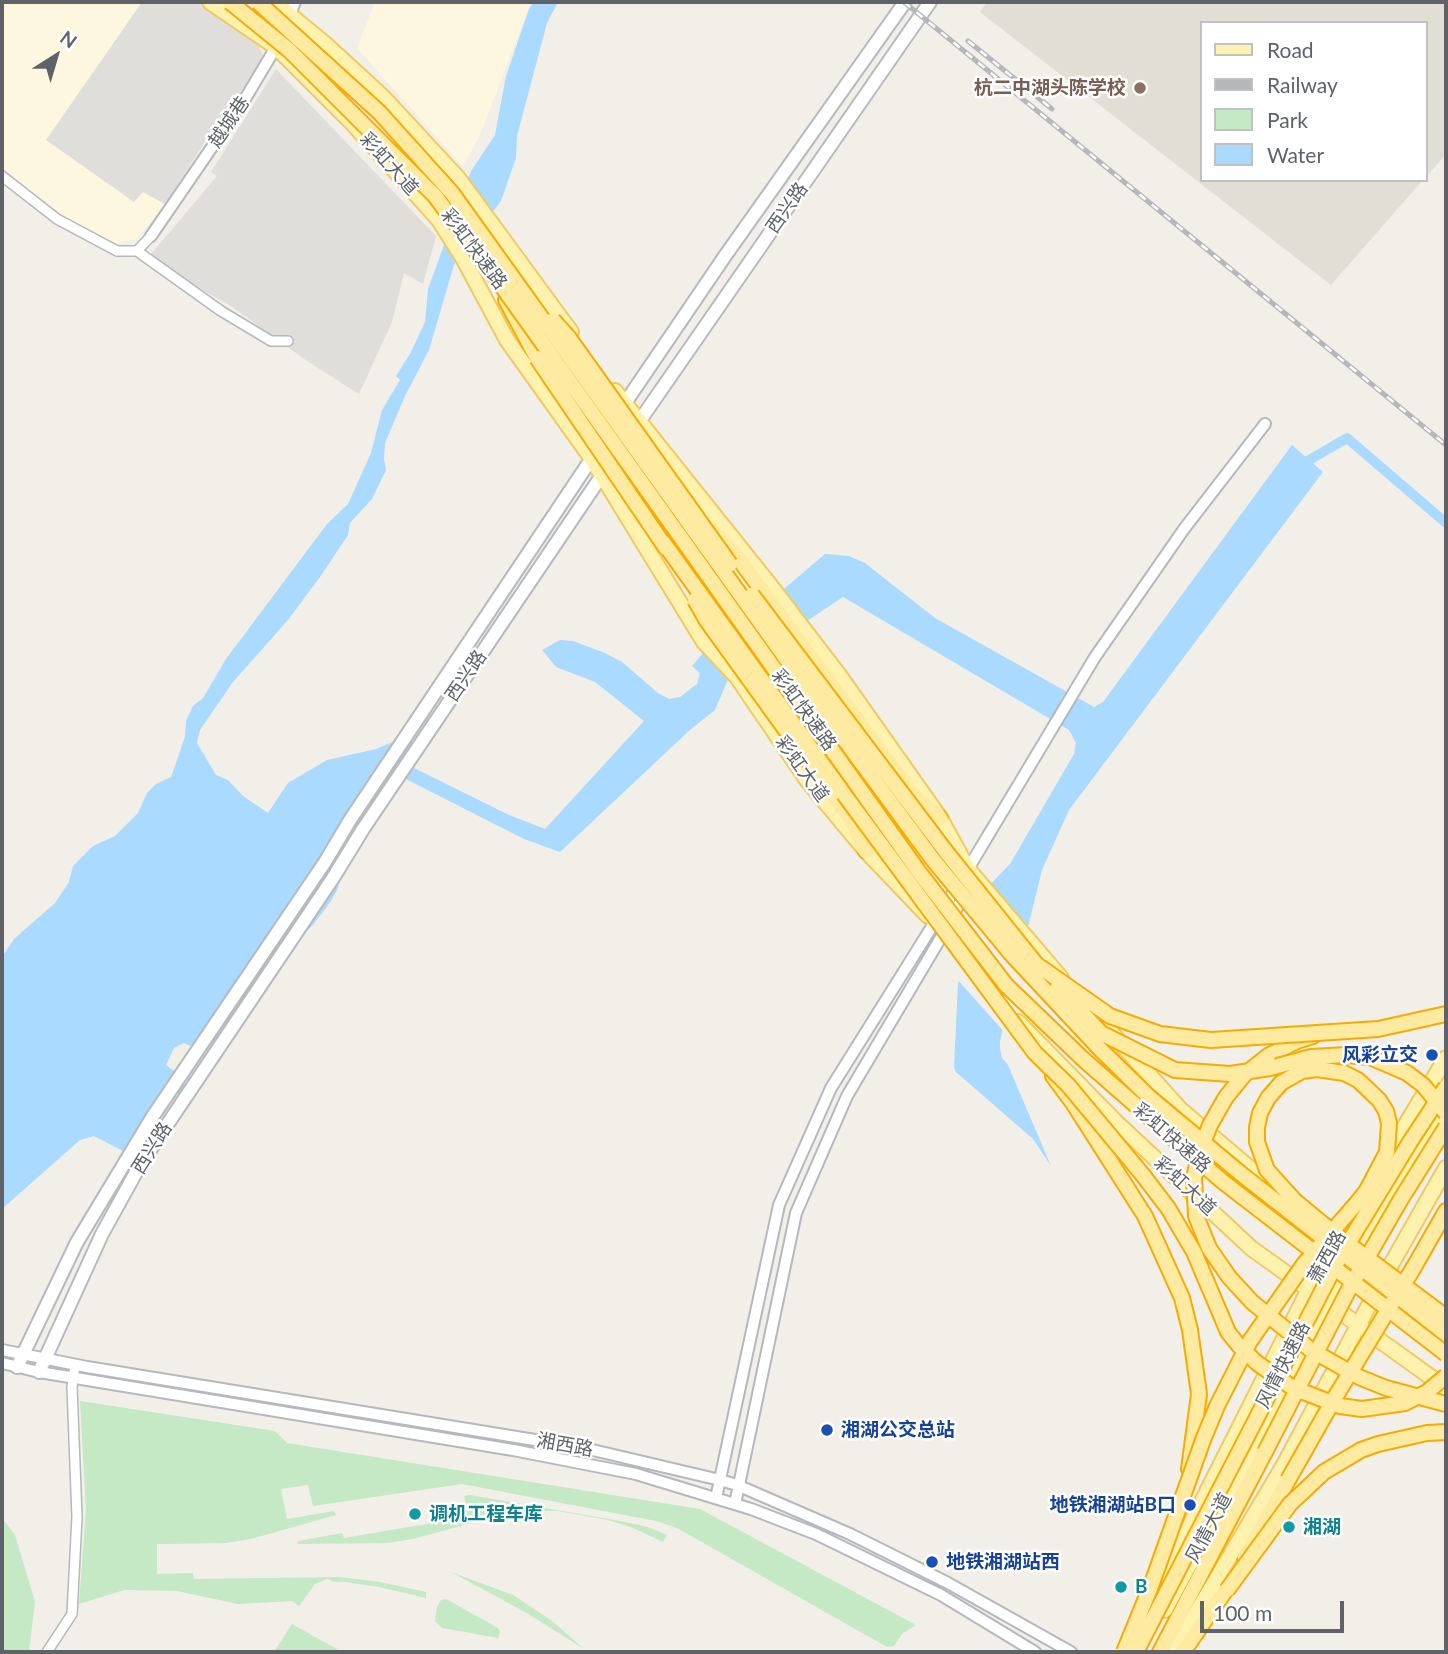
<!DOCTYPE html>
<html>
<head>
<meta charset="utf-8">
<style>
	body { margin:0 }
	#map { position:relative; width:1448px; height:1654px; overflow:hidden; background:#f1efe8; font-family:Lato,sans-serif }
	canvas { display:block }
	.frame { position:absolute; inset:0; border:4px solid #5f6368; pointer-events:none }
	.legend { position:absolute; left:1200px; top:21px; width:228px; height:161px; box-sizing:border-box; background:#fff; border:2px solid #bfc1c3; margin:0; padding:9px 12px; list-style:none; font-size:21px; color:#5f6368 }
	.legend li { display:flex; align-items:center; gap:14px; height:35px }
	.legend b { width:35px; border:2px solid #bfc1c3 }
	.north { position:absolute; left:21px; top:21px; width:70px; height:70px; -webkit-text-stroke:5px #fff; paint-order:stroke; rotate:37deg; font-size:19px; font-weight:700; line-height:28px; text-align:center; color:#5f6368 }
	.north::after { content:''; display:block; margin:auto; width:24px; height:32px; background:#5f6368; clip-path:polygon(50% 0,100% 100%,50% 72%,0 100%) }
	.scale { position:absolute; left:1200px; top:1601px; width:144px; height:32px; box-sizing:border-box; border:4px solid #5f6368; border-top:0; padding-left:9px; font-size:21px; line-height:24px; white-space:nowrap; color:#5f6368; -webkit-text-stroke:5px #fff; paint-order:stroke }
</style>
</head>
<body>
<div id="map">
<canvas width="1448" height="1654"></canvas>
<div class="frame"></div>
<ul class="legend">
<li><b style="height:9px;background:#fff2af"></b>Road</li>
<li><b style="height:9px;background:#b6b7b8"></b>Railway</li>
<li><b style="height:19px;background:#c5e8c5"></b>Park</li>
<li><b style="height:19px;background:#aadaff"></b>Water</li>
</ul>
<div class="north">N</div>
<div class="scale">100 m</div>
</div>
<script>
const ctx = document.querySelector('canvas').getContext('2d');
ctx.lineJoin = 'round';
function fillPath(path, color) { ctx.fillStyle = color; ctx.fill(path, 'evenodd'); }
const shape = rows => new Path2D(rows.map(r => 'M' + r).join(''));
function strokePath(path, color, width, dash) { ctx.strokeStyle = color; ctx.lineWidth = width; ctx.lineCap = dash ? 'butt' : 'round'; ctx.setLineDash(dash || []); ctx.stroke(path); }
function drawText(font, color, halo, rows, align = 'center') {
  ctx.font = font + ' Lato,"Noto Sans SC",sans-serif'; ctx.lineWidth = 5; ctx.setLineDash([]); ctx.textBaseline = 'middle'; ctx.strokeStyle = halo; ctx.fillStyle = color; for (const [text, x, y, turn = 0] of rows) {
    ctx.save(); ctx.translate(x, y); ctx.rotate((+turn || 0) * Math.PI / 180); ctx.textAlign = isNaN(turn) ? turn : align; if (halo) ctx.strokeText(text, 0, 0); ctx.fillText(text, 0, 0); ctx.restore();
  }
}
fillPath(shape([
	[2,2,142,2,46,140,134,202,143,192,165,204,137,239,117,243,57,219,2,166],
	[375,2,531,2,480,135,463,166,357,48]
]), '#fef7e0');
fillPath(shape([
	[142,2,198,2,255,40,263,55,225,128,217,123,165,204,143,192,134,202,46,140],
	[276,69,436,236,423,284,404,273,392,322,359,394,307,361,231,306,147,259,217,176,211,172]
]), '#e0deda');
fillPath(shape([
	[987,2,1446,2,1446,154,1425,178,1425,23,1201,23,1201,180,1423,180,1331,285,980,12]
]), '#e1ded6');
fillPath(shape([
	[80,1401,275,1431,287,1443,700,1509,916,1625,903,1633,894,1646,887,1647,677,1528,656,1521,462,1484,313,1506,308,1485,281,1489,287,1519,334,1511,336,1515,251,1539,226,1543,157,1544,157,1574,193,1573,194,1579,339,1577,380,1582,426,1592,426,1598,379,1587,345,1582,334,1582,327,1579,315,1584,299,1606,292,1601,238,1604,177,1591,124,1590,79,1604,86,1509],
	[470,1495,620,1521,648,1527,667,1535,663,1542,633,1528,608,1520,558,1511,516,1511,413,1539,388,1543,297,1544,298,1541,342,1533,344,1538,468,1517,464,1496],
	[2,1518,15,1535,35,1602,29,1652,2,1652],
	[451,1572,513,1595,552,1621,584,1649,525,1612],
	[446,1599,498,1628,500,1632,498,1638,442,1628,435,1621,437,1607,441,1600],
	[292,1624,342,1652,274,1652]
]), '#c5e8c5');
fillPath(shape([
	[534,2,558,2,547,23,517,136,516,158,501,201,454,265,429,350,405,396,385,443,384,459,386,470,372,499,350,523,348,535,320,577,288,620,233,682,200,730,197,743,216,775,228,780,243,796,268,813,288,783,327,760,376,749,400,739,418,743,410,766,509,815,545,829,644,721,595,682,556,667,542,650,560,640,573,641,605,653,622,662,658,693,669,699,680,697,697,684,700,673,692,666,705,651,769,605,778,594,825,554,849,556,865,563,935,618,1094,707,1103,702,1292,445,1323,472,1069,810,1042,870,1000,1041,1000,1048,1002,1058,1008,1065,1051,1166,1033,1139,956,1072,954,1067,958,983,980,895,1010,864,1074,754,1076,743,1069,730,843,597,744,663,729,677,715,710,691,729,560,852,524,839,398,775,345,818,336,830,330,842,340,877,338,888,331,901,313,925,295,941,240,1026,221,1042,206,1039,193,1047,184,1043,174,1048,166,1065,182,1077,185,1086,182,1093,169,1095,141,1136,149,1144,142,1161,94,1136,80,1140,2,1209,2,957,14,939,55,903,69,882,73,866,93,846,115,836,138,813,147,793,156,784,171,777,185,737,186,721,193,706,203,698,226,659,327,524,348,504,371,453,382,410,400,380,396,376,411,352,425,322,428,289,471,171,495,135,506,76,529,9]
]), '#aadaff');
fillPath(shape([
	[988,882,1031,932,1006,1034,956,978,976,899]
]), '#f1efe8');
strokePath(shape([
	[1299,466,1347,438,1446,523]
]), '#aadaff', 10);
const minor = shape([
	[2,176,57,219,117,251,137,251,151,236],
	[137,251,221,311,271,341,288,341],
	[47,1652,72,1614,77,1517,72,1387,75,1365]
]);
const tertiary = shape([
	[151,236,245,99,276,47,295,2],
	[2,1350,87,1367,584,1448,720,1480,737,1485,850,1534,948,1583,1071,1652],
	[2,1363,39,1372,513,1450,636,1474,751,1509,816,1534,941,1595,1035,1652],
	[716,1498,779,1205,831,1088,968,869,1095,657,1184,529,1265,424],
	[735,1504,796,1213,847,1096,943,934,966,891]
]);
const secondary = shape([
	[621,409,725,256,905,2],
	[634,429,930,2],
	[17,1367,77,1242,153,1116,325,862,350,820,596,452],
	[39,1372,102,1234,140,1165,333,878,363,829,623,444]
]);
const primary = shape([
	[210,2,276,47,354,125,439,220,463,258,507,340,592,459,704,642,737,677,807,780,866,851,928,916],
	[274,2,324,43,384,98,458,178,571,332],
	[615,391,770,585,839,675,940,818,968,869,1061,978],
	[1080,998,1180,1109,1291,1203],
	[1018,1022,1115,1121,1251,1248,1446,1388],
	[1385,1159,1446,1058],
	[1165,1610,1356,1256,1446,1109],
	[1147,1611,1309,1289,1339,1236],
	[1173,1652,1285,1463,1384,1277,1446,1168]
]);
const trunk = shape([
	[506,300,537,358],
	[708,527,733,551,913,795,940,818],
	[832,794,851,819,866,851],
	[1268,1056,1297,1041,1313,1036],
	[1053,1076,1073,1103,1145,1216,1182,1298,1190,1330,1199,1394,1189,1469],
	[1414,1267,1446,1211],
	[1245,1558,1288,1480],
	[1160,1652,1265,1452],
	[1183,1652,1232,1581]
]);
strokePath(minor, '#b5b8bc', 12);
strokePath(tertiary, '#b5b8bc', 14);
strokePath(secondary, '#b6babf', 16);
strokePath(primary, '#f2c960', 18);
strokePath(trunk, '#f9ab00', 18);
strokePath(minor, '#fff', 9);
strokePath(tertiary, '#fff', 10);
strokePath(secondary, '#fff', 12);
strokePath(primary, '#fff2af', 14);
strokePath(trunk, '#feeaa1', 14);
const rail = shape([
	[904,2,1446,445],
	[968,41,1052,109]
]);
strokePath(rail, '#b6b7b8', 5);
strokePath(rail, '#fff', 2.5, [8]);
const trunkBridge = shape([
	[230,2,289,50,435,196,489,268,919,872,1006,985,1083,1059,1222,1181,1446,1354],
	[258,2,379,112,452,193,838,731,934,861,1013,956,1101,1050,1148,1096,1240,1173,1446,1334],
	[553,320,569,338,730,564],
	[537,358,666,548],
	[663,542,846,797,1035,1053,1068,1085,1142,1174,1168,1208,1194,1252,1228,1332,1240,1347,1257,1363,1293,1388,1340,1406,1362,1409,1405,1403,1427,1392,1446,1376],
	[752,595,947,853,1036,964,1110,1016,1160,1034,1211,1040,1378,1029,1446,1014],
	[695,600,707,621,832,794],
	[1058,987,1101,1033,1175,1070,1230,1074,1270,1068,1311,1057,1346,1055,1370,1057,1407,1073,1423,1085,1446,1113],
	[1268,1056,1244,1075,1226,1097,1210,1125,1200,1151,1194,1178,1196,1216,1209,1248,1229,1277,1252,1302,1311,1350,1359,1377,1386,1388,1446,1404],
	[1265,1452,1349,1289,1401,1199,1446,1127],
	[1288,1480,1334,1399,1414,1267],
	[1227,1590,1290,1504,1324,1472,1361,1450,1378,1444,1427,1433,1446,1432],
	[1124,1652,1151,1586,1203,1440,1217,1406,1250,1341,1304,1264,1342,1220,1356,1204,1367,1190,1387,1152,1389,1123,1386,1111,1379,1100,1358,1080,1344,1073,1317,1069,1302,1071,1281,1083,1268,1098,1260,1113,1257,1127,1257,1142,1267,1170,1295,1201,1318,1220,1339,1237,1446,1317],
	[1136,1652,1338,1260,1410,1142,1446,1087]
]);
strokePath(trunkBridge, '#f9ab00', 18, []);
strokePath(trunkBridge, '#feeaa1', 14);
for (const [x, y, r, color] of [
	[1140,88,7,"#8d6e63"],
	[1432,1055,7,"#1a4fb4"],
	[827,1430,7,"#1a4fb4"],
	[1190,1505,7,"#1a4fb4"],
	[415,1514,7,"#0f9aa8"],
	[1289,1527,7,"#0f9aa8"],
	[932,1562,7,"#1a4fb4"],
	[1121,1587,7,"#0f9aa8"]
]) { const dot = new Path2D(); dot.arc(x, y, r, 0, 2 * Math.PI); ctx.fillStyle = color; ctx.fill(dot); strokePath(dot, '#fff', 2.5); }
drawText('bold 19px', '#785e54', '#fff', [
	["杭二中湖头陈学校",1126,88]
], 'right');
drawText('19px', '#5f6368', '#fff', [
	["越城巷",229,122,-56],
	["彩虹大道",389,164,48],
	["西兴路",787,208,-55],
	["彩虹快速路",474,249,53],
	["西兴路",466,676,-56],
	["彩虹快速路",804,710,54],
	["彩虹大道",802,769,54],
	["彩虹快速路",1172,1138,41],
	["西兴路",152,1148,-58],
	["彩虹大道",1185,1186,43],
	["萧西路",1327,1257,-61],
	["风情快速路",1283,1365,-63],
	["湘西路",565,1445,10],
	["风情大道",1209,1528,-62]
]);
drawText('bold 19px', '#164399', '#fff', [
	["风彩立交",1418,1055],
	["湘湖公交总站",841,1430,"left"],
	["地铁湘湖站B口",1176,1505],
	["地铁湘湖站西",946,1562,"left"]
], 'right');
drawText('bold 19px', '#0d838f', '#fff', [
	["调机工程车库",429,1514],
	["湘湖",1303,1527],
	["B",1135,1587]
], 'left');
</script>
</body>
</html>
